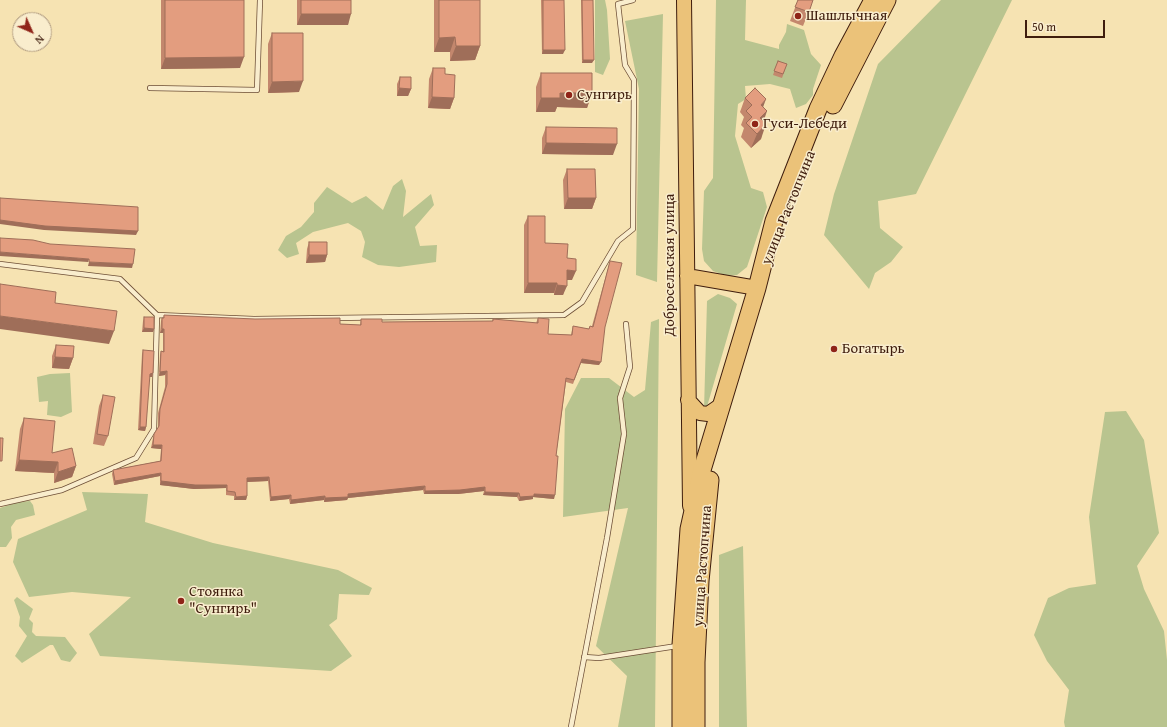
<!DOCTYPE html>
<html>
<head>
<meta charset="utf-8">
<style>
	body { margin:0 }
	#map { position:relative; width:1167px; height:727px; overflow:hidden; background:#f6e3b2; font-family:"Gentium Book Plus",serif }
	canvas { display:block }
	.north { position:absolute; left:12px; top:12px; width:40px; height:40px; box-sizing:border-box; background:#f9edcd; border:1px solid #af9a80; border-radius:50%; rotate:135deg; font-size:11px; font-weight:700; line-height:16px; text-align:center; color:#3f1d0d }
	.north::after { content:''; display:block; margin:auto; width:14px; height:18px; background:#8f2418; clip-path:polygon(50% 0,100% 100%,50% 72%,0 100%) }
	.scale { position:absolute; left:1025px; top:20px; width:80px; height:18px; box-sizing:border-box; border:2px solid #3f1d0d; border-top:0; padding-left:5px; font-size:12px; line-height:14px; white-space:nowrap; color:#3f1d0d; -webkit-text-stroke:3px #f9edcd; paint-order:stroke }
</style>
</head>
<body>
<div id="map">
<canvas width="1167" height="727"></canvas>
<div class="north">N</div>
<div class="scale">50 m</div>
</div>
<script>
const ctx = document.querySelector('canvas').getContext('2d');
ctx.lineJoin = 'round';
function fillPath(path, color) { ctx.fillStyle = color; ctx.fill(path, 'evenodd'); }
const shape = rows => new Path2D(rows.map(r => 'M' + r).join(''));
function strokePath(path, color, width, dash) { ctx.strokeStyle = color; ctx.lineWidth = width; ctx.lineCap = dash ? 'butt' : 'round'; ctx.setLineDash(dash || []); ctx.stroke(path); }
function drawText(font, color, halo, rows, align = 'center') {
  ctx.font = font + ' "Gentium Book Plus",serif'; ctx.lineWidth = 3; ctx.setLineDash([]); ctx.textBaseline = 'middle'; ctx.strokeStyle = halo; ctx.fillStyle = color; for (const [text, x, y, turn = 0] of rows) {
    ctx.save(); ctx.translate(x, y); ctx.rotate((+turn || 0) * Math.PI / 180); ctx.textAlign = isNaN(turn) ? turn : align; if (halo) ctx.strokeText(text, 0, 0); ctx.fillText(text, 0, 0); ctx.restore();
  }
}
fillPath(shape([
	[595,0,605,0,607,10,610,59,603,75,595,72],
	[716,0,746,0,745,40,779,49,779,45,786,32,787,24,804,30,811,54,821,65,813,89,813,95,806,104,796,108,790,89,770,84,745,86,746,99,738,104,735,136,751,188,763,192,767,207,747,267,737,275,727,276,713,271,704,261,702,249,704,191,713,178],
	[941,0,1012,0,916,194,878,201,880,228,903,247,891,262,875,273,869,289,824,235,834,194,878,64],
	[663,14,657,282,636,275,639,89,625,21],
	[402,179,406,191,403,217,431,194,434,205,415,227,420,246,437,245,436,262,399,267,378,265,362,257,365,242,361,231,348,223,313,232,296,243,299,254,287,258,278,250,286,236,301,227,314,212,314,203,327,187,352,203,366,196,383,210,393,186],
	[718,294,730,298,737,304,706,410,704,410,707,301],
	[659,319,655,727,618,727,627,676,596,646,628,508,563,517,565,409,581,378,609,378,634,397,645,390,651,322],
	[70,373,72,412,61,417,47,415,48,401,39,402,37,377,50,374],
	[1126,411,1144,440,1159,533,1137,566,1144,589,1164,631,1167,660,1167,727,1065,727,1064,722,1069,690,1047,661,1034,635,1048,598,1069,588,1096,584,1089,517,1105,412],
	[82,492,148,494,145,522,213,543,338,570,372,588,369,595,339,594,337,619,329,625,352,656,331,671,100,656,89,634,131,597,72,592,29,597,13,562,18,539,87,510],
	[30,501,33,505,35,515,16,520,11,527,12,538,6,547,0,547,0,508,18,502],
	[743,546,747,727,719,727,719,555],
	[17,597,33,609,29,619,33,623,32,632,36,636,65,637,77,653,70,662,61,660,53,645,50,645,22,663,15,656,27,636,19,626,20,617,14,600]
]), '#b9c48f');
const lane = shape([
	[150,88,257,90,260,0],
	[0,264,120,279,157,315,254,319,564,315,582,302,618,241,633,229,634,80,625,65,618,4,633,0],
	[0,504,62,490,136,458,154,429,157,315],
	[584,657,599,658,677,646],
	[571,727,607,538,624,434,620,398,630,367,626,324]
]);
const primary = shape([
	[684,0,690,506],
	[687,276,757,288],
	[688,400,700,413,708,414,721,405]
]);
const highway = shape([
	[833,105,887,0],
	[681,727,681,645,689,529,702,470,757,288,774,221,818,109,843,56,873,0],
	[696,727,696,662,700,581,710,480]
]);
strokePath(lane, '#6d4e36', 6);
strokePath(primary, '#3f1d0d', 16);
strokePath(highway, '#3f1d0d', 19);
strokePath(lane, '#f9edcd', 4.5);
strokePath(primary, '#ebc279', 14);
strokePath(highway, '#ebc279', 17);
fillPath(shape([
	[161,0,244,0,240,68,161,69],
	[297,0,351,0,348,25,297,25],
	[434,0,480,0,480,46,475,60,450,61,450,52,434,52],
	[541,0,564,0,563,54,542,54],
	[581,0,593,0,592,63,582,63],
	[798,0,809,11,803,26,790,21],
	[272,33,299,92,268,93,268,44],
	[778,61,787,64,782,78,773,75],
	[433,68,445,74,454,98,450,109,428,108,429,79],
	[541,73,592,93,587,108,557,107,555,112,536,112,536,87],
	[400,77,411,89,408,96,397,96,397,84],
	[745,98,763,107,764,121,761,139,751,148,741,137,744,128,741,125,744,117,740,112],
	[546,127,613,155,542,154,542,138],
	[567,169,596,198,592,209,564,209,563,180],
	[528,216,545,243,567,258,572,280,567,280,563,295,554,295,554,293,524,293,524,225],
	[309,242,327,255,325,262,306,263,307,249],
	[610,261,605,327,599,365,581,363,573,384,566,382,556,456,554,499,533,497,533,499,519,501,517,497,483,495,484,491,458,494,424,494,423,490,348,498,347,500,324,502,324,500,290,504,289,499,270,501,268,481,247,482,247,496,246,500,234,500,234,496,226,495,226,488,194,489,160,485,160,476,114,485,112,474,113,470,160,461,161,449,151,448,153,438,158,428,158,413,165,387,165,375,159,376,160,355,161,351,163,352,163,333,160,333,161,321,162,318,163,318,164,315,360,325,361,319,382,322,492,321,493,319,536,323,538,318,548,334,571,335,572,330,573,326,589,329,590,326,592,326],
	[144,317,154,329,153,332,142,332,143,321],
	[56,345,73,358,69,369,52,368,52,356],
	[143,350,153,373,152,377,149,377,146,427,145,431,138,430,142,354],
	[103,395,108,436,104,446,93,444,99,406],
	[24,418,52,453,76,466,72,477,54,483,54,473,15,471,20,429]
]), '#c3876d');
fillPath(shape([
	[301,14,351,14,348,25,297,25],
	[455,37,450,52,434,52,439,38],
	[456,46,480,46,475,60,450,61],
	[543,50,565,50,563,54,542,54],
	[244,57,240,68,161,69,165,58],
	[583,60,594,60,592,63,582,63],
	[303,81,299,92,268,93,272,82],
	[399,88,411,89,408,96,397,96],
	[560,93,592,93,587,108,557,107,555,112,536,112,541,98],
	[432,97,454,98,450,109,428,108],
	[766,99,761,113,761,105],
	[767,111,762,126,760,118],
	[766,124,761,139,751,148,757,134],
	[546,143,617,144,613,155,542,154],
	[568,198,596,198,592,209,564,209],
	[0,220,138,231,136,235,44,230,0,224],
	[0,252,89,259,88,262,0,256],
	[309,255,327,255,325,262,306,263],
	[89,262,133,264,132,268,88,266],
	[567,270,576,271,572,280,564,280],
	[528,283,557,283,554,293,524,293],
	[557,285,567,286,563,295,554,295],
	[0,316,114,331,109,344,0,329],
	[144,328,154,329,153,332,142,332],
	[162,329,164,329,163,333,160,333],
	[55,357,73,358,69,369,52,368],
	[582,359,601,362,599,365,581,363],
	[167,371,165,375,159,376,160,372],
	[153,373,152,377,148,377,150,374],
	[140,427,146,427,145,431,138,430],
	[153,445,162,445,161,449,151,448],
	[19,460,58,462,54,473,15,471],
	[76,466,72,477,54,483,58,472],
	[161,473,160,476,114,485,115,481],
	[269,477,268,481,246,482,247,478],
	[161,481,227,485,226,488,194,489,160,485],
	[425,486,423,490,348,498,347,500,324,502,325,498,348,494],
	[485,487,484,491,458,494,424,494,425,491],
	[485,492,519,493,517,497,483,495],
	[534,494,555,495,554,499,533,497,533,499,519,501,520,497],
	[291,495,289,499,270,501,271,497],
	[247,496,246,500,234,500,236,497],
	[325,496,324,500,290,504,291,500]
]), '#9f6e59');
const building = shape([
	[165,0,244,0,244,57,165,58,165,0],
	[301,0,351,0,351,14,301,14,301,0],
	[439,0,480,0,480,46,456,46,455,37,439,38,439,0],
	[543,0,564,0,565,50,543,50,543,0],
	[582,0,593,0,594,60,583,60,582,0],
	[798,0,813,0,809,12,795,7,798,0],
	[272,33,303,33,303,81,272,82,272,33],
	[778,61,787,64,783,74,774,71,778,61],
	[433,68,445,68,445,74,455,75,454,98,432,97,433,68],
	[541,73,592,73,592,93,560,93,560,98,541,98,541,73],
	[400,77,411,77,411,89,399,88,400,77],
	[755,88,766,99,761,105,767,111,760,118,766,124,757,134,746,123,752,117,746,111,752,105,745,98,755,88],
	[546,127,617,128,617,144,546,143,546,127],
	[567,169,595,169,596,198,568,198,567,169],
	[0,198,138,207,138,231,45,226,0,220,0,198],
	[528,216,545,216,545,243,568,244,567,258,576,259,576,271,567,270,567,286,557,285,557,283,528,283,528,216],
	[0,238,33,240,50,244,135,249,133,264,89,262,89,259,0,252,0,238],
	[309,242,327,242,327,255,309,255,309,242],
	[610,261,622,263,605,327,601,362,582,359,574,380,566,378,556,456,558,456,555,495,534,494,534,496,520,497,519,493,485,492,485,487,460,490,425,491,425,486,348,494,348,497,325,498,325,496,291,500,291,495,271,497,269,477,247,478,247,496,236,497,235,492,227,491,227,485,195,485,161,481,161,473,115,481,113,470,161,461,162,445,153,445,154,434,159,426,160,409,167,384,167,371,160,372,161,351,164,352,164,329,162,329,162,318,164,318,164,315,255,319,340,318,340,324,361,325,361,319,382,319,382,322,493,321,493,319,538,323,538,318,549,319,548,334,572,335,573,326,589,329,590,326,593,327,610,261],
	[0,284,56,292,55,303,117,311,114,331,0,316,0,284],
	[144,317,154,317,154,329,144,328,144,317],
	[56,345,74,346,73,358,55,357,56,345],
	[143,350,154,351,153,373,150,374,146,427,140,427,143,350],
	[103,395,115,397,108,436,97,434,103,395],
	[24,418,55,421,52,453,72,448,76,466,58,472,58,462,19,460,24,418],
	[0,438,3,438,2,461,0,461,0,438]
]);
fillPath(building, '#e39d7f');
strokePath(building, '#9f6e59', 1);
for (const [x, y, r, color] of [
	[798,16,4,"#8f2418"],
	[569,95,4,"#8f2418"],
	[755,124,4,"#8f2418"],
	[834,349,4,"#8f2418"],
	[181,601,4,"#8f2418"]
]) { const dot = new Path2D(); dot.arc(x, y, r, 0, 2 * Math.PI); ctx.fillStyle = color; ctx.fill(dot); strokePath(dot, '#f9edcd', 1.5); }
drawText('15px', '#3f1d0d', '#f9edcd', [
	["Шашлычная",806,16],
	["Сунгирь",577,95],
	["Гуси-Лебеди",763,124],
	["Богатырь",842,349],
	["Стоянка",189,592],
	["\"Сунгирь\"",189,609]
], 'left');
drawText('15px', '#3f1d0d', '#f9edcd', [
	["улица Растопчина",789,208,-68],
	["Добросельская улица",670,265,-90],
	["улица Растопчина",703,566,-86]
]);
</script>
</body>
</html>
